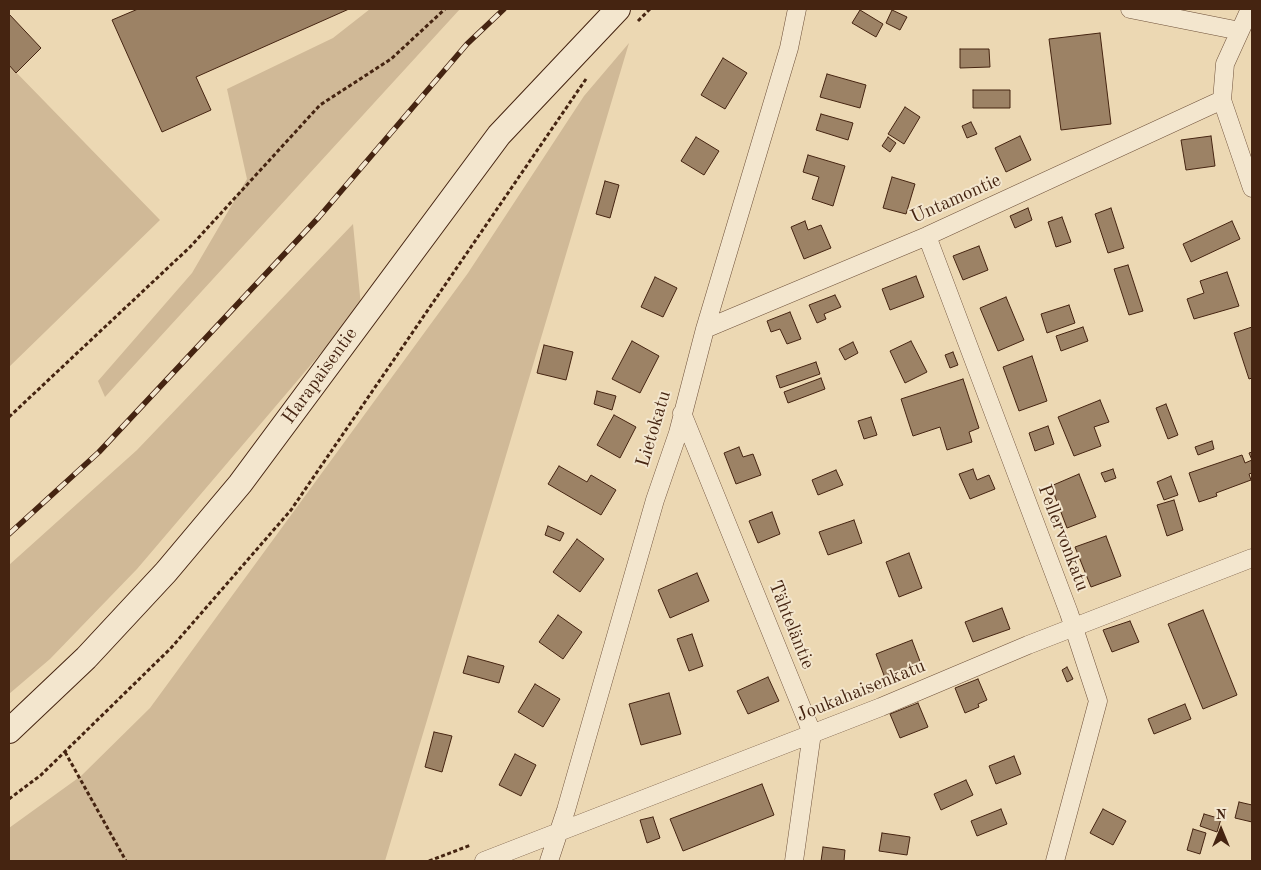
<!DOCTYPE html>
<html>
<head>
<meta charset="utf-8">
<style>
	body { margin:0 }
	#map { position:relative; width:1261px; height:870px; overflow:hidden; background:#ecd8b3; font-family:"Old Standard TT",serif }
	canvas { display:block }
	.frame { position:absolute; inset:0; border:10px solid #452411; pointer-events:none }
	.north { position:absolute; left:1196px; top:805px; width:50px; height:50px; -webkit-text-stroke:4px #f3e6ce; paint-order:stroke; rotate:0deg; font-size:14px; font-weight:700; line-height:20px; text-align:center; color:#452411 }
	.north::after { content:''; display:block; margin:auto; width:18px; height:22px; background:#452411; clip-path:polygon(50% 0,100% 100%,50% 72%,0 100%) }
</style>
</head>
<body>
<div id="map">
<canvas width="1261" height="870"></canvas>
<div class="frame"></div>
<div class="north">N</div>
</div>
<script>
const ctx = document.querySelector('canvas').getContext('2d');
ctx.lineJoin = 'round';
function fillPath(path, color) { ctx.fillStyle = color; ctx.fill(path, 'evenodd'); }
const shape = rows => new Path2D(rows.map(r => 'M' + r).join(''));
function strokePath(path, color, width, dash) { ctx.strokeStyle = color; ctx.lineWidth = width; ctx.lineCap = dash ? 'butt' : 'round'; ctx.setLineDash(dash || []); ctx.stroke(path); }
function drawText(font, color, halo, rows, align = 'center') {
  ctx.font = font + ' "Old Standard TT",serif'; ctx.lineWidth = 4; ctx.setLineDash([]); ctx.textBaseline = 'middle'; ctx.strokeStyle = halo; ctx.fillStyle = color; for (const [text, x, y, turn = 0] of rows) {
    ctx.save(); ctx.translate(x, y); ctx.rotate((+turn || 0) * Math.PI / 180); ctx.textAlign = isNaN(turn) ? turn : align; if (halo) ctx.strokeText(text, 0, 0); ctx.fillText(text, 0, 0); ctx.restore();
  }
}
fillPath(shape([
	[370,9,460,9,105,397,98,381,192,273,247,179,227,89,333,38],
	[629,43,385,861,9,861,9,828,81,776,150,708,468,273,584,96],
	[9,65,160,220,9,367],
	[353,224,361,306,137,569,50,659,9,694,9,565,137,450]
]), '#d0b997');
const building = shape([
	[138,9,349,9,196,77,211,110,162,132,112,20,138,9],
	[860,10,883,24,876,37,852,23,860,10],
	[892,10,907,17,900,30,886,23,892,10],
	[9,14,41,48,16,73,9,65,9,14],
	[1100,33,1111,124,1061,130,1049,39,1100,33],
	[960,49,989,49,990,67,960,68,960,49],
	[723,58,747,73,725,109,701,95,723,58],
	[827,74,866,85,860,108,820,97,827,74],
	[973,90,1010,90,1010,108,973,108,973,90],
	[905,107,920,117,904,144,888,134,905,107],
	[821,114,853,123,848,140,816,130,821,114],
	[971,122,977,134,967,138,962,126,971,122],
	[1020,136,1031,160,1006,172,995,148,1020,136],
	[1211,136,1215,166,1186,170,1181,140,1211,136],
	[696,137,719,151,704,175,681,161,696,137],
	[888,137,896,143,890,152,882,146,888,137],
	[808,155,845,166,833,206,812,199,819,177,803,172,808,155],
	[892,177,915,184,906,214,883,208,892,177],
	[605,181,619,185,610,218,596,214,605,181],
	[1028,208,1032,220,1015,228,1010,216,1028,208],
	[1111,208,1124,248,1108,253,1095,214,1111,208],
	[1062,217,1071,242,1056,247,1048,222,1062,217],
	[805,221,808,230,821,225,831,248,804,259,791,227,805,221],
	[1232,221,1240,239,1191,262,1183,244,1232,221],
	[979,246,988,270,963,280,953,256,979,246],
	[1128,265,1143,311,1129,315,1114,269,1128,265],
	[1227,272,1239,306,1194,319,1187,299,1204,293,1200,281,1227,272],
	[916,276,924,297,890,310,882,289,916,276],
	[655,277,677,288,663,317,641,307,655,277],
	[835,295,841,307,824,314,826,319,817,323,809,305,835,295],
	[1006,297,1024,340,998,351,980,308,1006,297],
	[1069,305,1075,323,1047,333,1041,314,1069,305],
	[790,312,801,339,787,344,780,329,771,332,767,321,790,312],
	[1083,327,1088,341,1061,351,1056,336,1083,327],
	[1252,327,1252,378,1249,379,1234,333,1252,327],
	[632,341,659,356,640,393,612,379,632,341],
	[911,341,927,372,905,383,890,351,911,341],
	[853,342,858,353,845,360,839,349,853,342],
	[544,345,573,352,566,380,537,373,544,345],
	[953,352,958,365,950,368,945,355,953,352],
	[1032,356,1047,401,1019,411,1003,367,1032,356],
	[816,362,820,374,780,388,776,376,816,362],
	[821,378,825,389,788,403,784,392,821,378],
	[963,379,979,428,969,432,972,442,947,450,940,427,913,436,901,399,963,379],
	[597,391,616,396,612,410,594,404,597,391],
	[1100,400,1109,422,1094,427,1101,446,1074,456,1058,417,1100,400],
	[1166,404,1178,435,1168,439,1156,408,1166,404],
	[614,415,636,427,620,458,597,445,614,415],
	[871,417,877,435,864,439,858,421,871,417],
	[1048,426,1054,444,1035,451,1029,433,1048,426],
	[1212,441,1214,449,1198,455,1195,447,1212,441],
	[739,447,743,457,753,454,761,475,736,484,724,453,739,447],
	[1252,452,1252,473,1249,474,1251,480,1216,493,1217,496,1199,502,1189,473,1242,455,1245,463,1252,460,1249,453,1252,452],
	[559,466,587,482,591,475,616,490,601,515,548,484,559,466],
	[973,469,977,480,989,475,995,489,970,499,959,474,973,469],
	[1113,469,1116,478,1105,482,1101,473,1113,469],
	[836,470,843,485,818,495,812,480,836,470],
	[1079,474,1096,517,1067,528,1051,486,1079,474],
	[1171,476,1178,495,1164,500,1157,482,1171,476],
	[1174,500,1183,530,1167,536,1157,505,1174,500],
	[772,512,780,534,758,543,749,521,772,512],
	[854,520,862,543,828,555,819,532,854,520],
	[548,526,564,533,560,541,545,535,548,526],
	[1106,536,1121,576,1091,587,1075,547,1106,536],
	[577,539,604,559,580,592,553,572,577,539],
	[909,553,922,588,899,597,886,562,909,553],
	[697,573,709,601,670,618,658,590,697,573],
	[1002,608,1010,629,973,642,965,622,1002,608],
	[1203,610,1237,695,1203,709,1168,624,1203,610],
	[558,615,582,632,563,659,539,642,558,615],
	[1130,621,1139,642,1112,652,1103,630,1130,621],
	[692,634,703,666,689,671,677,639,692,634],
	[912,640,921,664,885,678,876,654,912,640],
	[468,656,504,666,499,683,463,673,468,656],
	[1067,667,1073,679,1067,682,1062,670,1067,667],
	[768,677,779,701,748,714,737,691,768,677],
	[978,679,987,700,978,704,979,707,965,713,955,688,978,679],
	[535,684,560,699,543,727,518,712,535,684],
	[669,693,681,734,641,745,629,704,669,693],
	[918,703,928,727,900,738,890,714,918,703],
	[1185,704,1191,719,1154,734,1148,719,1185,704],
	[434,732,452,736,442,772,425,767,434,732],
	[515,754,536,765,521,796,499,785,515,754],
	[1014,756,1021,774,996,784,989,766,1014,756],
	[966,780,973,795,941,810,934,794,966,780],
	[762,784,774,815,683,851,670,819,762,784],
	[1239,802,1252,805,1252,822,1235,818,1239,802],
	[1001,809,1007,824,977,836,971,821,1001,809],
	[1103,809,1126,821,1113,845,1090,833,1103,809],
	[1204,814,1221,819,1217,832,1200,826,1204,814],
	[653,817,660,838,647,843,640,820,653,817],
	[1193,829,1206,833,1200,854,1187,850,1193,829],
	[882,833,910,837,907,855,879,851,882,833],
	[823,847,845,850,844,861,821,861,823,847]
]);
fillPath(building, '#9c8265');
strokePath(building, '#452411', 1);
const street = shape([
	[1130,9,1240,31],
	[1250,9,1225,64,1222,100,1252,188],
	[927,236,1069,613,1098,701,1055,861],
	[705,329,927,236,1222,100],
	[682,413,812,733,794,861],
	[484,861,881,707,1028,645,1252,558],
	[549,861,566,810,655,500,678,433,705,329,789,48,797,9]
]);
const secondary = shape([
	[9,731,86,658,166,572,240,484,499,135,618,9]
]);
strokePath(street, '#6f513a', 19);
strokePath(secondary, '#452411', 26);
strokePath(shape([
	[638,21,650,9],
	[9,417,190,247,320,105,391,59,445,9],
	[65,752,126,861],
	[9,799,41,775,171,648,291,510,586,79],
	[429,861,471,845]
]), '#452411', 3, [4, 2.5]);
strokePath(street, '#f3e6ce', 18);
strokePath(secondary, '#f3e6ce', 24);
const rail = shape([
	[9,534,99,452,319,217,467,44,504,9]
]);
strokePath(rail, '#452411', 5.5);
strokePath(rail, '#f3e6ce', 4, [11]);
drawText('19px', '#452411', '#f3e6ce', [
	["Untamontie",956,199,-24],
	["Harapaisentie",320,376,-54],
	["Lietokatu",654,429,-73],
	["Pellervonkatu",1063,538,69],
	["Tähteläntie",791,625,68],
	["Joukahaisenkatu",861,691,-22]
]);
</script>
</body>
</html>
